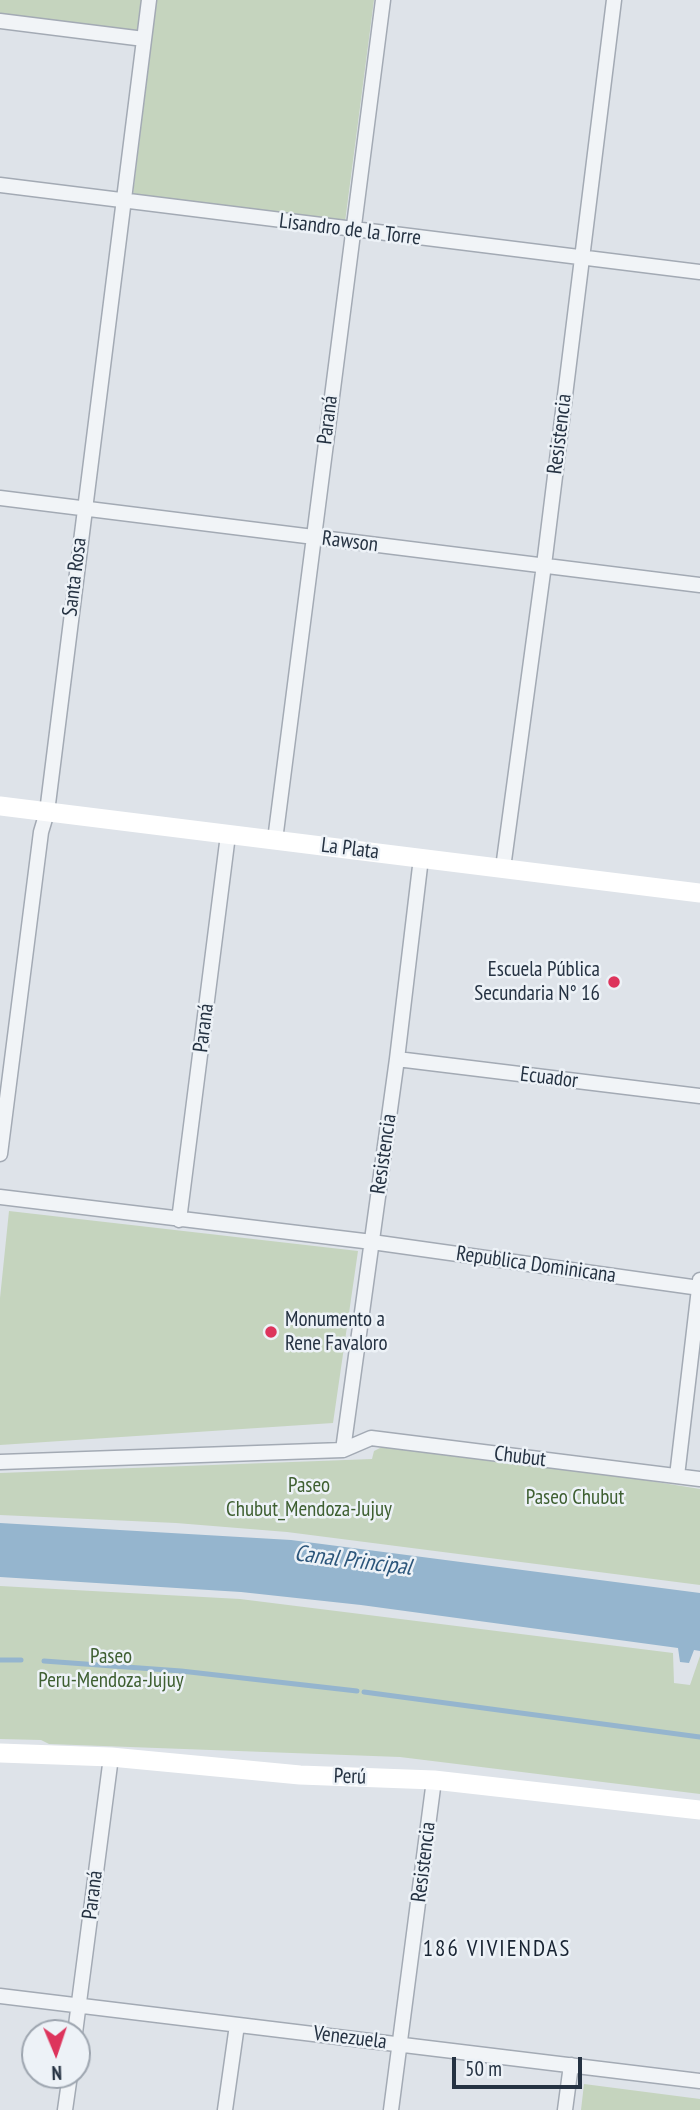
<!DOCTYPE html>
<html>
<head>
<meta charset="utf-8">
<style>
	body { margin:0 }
	#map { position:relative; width:700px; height:2110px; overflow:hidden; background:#dee3e9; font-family:"PT Sans Narrow",sans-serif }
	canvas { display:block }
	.north { position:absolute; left:21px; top:2019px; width:70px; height:70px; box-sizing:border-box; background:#edf2f7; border:2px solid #9da5af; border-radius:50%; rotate:178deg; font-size:19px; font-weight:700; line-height:28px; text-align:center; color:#253242 }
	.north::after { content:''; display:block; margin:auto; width:24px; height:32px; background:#dd345c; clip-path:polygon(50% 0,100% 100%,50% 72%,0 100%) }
	.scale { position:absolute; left:452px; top:2057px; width:130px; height:32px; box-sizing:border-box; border:4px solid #253242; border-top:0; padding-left:9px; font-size:21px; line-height:24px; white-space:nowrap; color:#253242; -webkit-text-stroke:5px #edf2f7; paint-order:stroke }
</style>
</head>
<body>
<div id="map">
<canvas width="700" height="2110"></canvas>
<div class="north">N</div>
<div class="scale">50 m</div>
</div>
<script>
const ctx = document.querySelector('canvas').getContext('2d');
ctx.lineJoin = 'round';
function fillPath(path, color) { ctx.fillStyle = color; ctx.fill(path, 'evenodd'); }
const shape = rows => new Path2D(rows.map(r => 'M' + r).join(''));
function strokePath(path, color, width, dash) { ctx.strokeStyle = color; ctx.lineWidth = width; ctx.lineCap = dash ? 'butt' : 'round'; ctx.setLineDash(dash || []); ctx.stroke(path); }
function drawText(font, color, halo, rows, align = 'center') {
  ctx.font = font + ' "PT Sans Narrow",sans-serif'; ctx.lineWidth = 5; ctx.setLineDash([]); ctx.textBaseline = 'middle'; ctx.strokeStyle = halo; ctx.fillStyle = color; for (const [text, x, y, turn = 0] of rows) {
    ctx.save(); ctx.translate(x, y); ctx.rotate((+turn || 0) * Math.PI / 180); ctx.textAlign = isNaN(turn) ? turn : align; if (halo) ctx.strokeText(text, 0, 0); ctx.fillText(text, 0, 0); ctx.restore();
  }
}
fillPath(shape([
	[0,0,374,0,345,222,133,194,152,37,0,17],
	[9,1211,358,1251,333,1423,0,1445,0,1298],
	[382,1447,588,1471,700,1489,700,1585,287,1532,176,1523,0,1515,0,1473,372,1459,374,1451],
	[0,1586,240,1599,673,1653,674,1683,690,1685,700,1656,700,1794,400,1757,49,1744,41,1740,0,1739],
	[584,2084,700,2099,700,2110,581,2110]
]), '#c5d4be');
fillPath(shape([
	[0,1523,291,1540,700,1593,700,1651,694,1650,689,1663,680,1662,678,1648,361,1605,241,1592,0,1577]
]), '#95b5ce');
strokePath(shape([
	[0,1660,21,1660],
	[44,1661,181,1671,357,1691],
	[364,1692,700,1737]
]), '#95b5ce', 5);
const street = shape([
	[0,21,144,39],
	[0,185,700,272],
	[0,498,700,585],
	[275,840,383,0],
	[503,868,544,565,614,0],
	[397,1059,700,1096],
	[0,1154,41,832,47,812,149,0],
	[0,1197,372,1242,700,1288],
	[179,1220,228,835],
	[343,1450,397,1059,421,858],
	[0,1462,343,1450,371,1438,700,1479],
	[677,1476,700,1280],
	[0,1996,700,2081],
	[75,2033,111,1757],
	[65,2110,70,2075],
	[225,2110,237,2025],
	[391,2110,434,1780],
	[565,2110,571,2065]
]);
strokePath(street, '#a3aab4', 17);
strokePath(street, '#f1f4f7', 14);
strokePath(shape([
	[0,806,700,893],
	[0,1753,111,1757,300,1775,434,1780,700,1810]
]), '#fff', 19);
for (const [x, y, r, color] of [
	[614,982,7,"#dd345c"],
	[271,1332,7,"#dd345c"]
]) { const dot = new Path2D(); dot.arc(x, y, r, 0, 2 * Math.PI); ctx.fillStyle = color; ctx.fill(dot); strokePath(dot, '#edf2f7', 2.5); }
drawText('21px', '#253242', '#edf2f7', [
	["Lisandro de la Torre",350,230,7],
	["Paraná",328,420,-83],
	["Resistencia",560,434,-83],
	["Rawson",350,542,7],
	["Santa Rosa",75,577,-83],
	["La Plata",350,849,7],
	["Paraná",204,1028,-83],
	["Ecuador",549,1078,7],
	["Resistencia",384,1154,-82],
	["Republica Dominicana",536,1265,8],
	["Chubut",520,1457,7],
	["Perú",350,1777,2],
	["Resistencia",424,1862,-83],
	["Paraná",93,1895,-83],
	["Venezuela",350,2038,7]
]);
drawText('21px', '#253242', '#edf2f7', [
	["Escuela Pública",600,970],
	["Secundaria N° 16",600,994],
	["Monumento a",285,1320,"left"],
	["Rene Favaloro",285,1344,"left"]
], 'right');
drawText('21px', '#3e5f31', '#edf2f7', [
	["Paseo",309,1486],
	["Chubut_Mendoza-Jujuy",309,1510],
	["Paseo Chubut",575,1498],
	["Paseo",111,1657],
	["Peru-Mendoza-Jujuy",111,1681]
]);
drawText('italic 23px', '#2b557a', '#edf2f7', [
	["Canal Principal",353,1561,7]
]);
ctx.letterSpacing = '2px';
drawText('23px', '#182332', '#edf2f7', [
	["186 VIVIENDAS",497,1949]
]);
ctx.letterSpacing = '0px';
</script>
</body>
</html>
